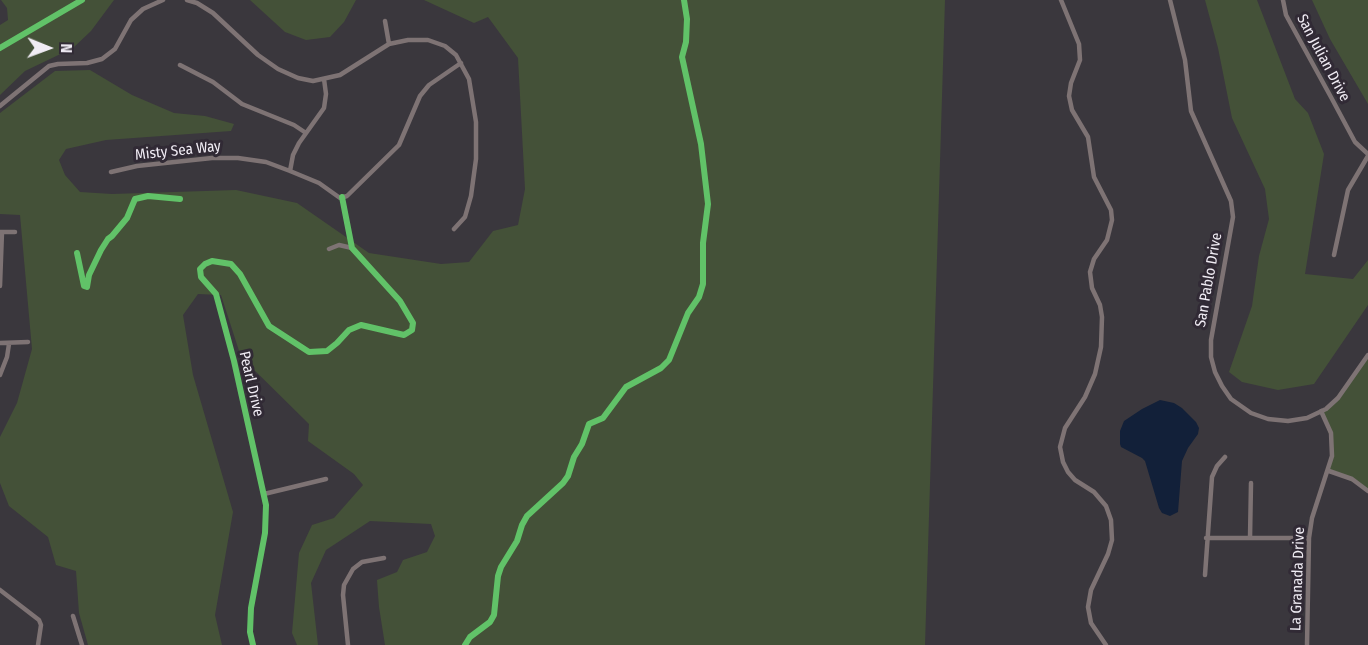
<!DOCTYPE html>
<html>
<head>
<meta charset="utf-8">
<style>
	body { margin:0 }
	#map { position:relative; width:1368px; height:645px; overflow:hidden; background:#3a373d; font-family:"Fira Sans Condensed",sans-serif }
	canvas { display:block }
	.north { position:absolute; left:18px; top:18px; width:60px; height:60px; -webkit-text-stroke:4px #312a35; paint-order:stroke; rotate:91deg; font-size:16px; font-weight:700; line-height:24px; text-align:center; color:#f0ecf4 }
	.north::after { content:''; display:block; margin:auto; width:21px; height:27px; background:#f0ecf4; clip-path:polygon(50% 0,100% 100%,50% 72%,0 100%) }
</style>
</head>
<body>
<div id="map">
<canvas width="1368" height="645"></canvas>
<div class="north">N</div>
</div>
<script>
const ctx = document.querySelector('canvas').getContext('2d');
ctx.lineJoin = 'round';
function fillPath(path, color) { ctx.fillStyle = color; ctx.fill(path, 'evenodd'); }
const shape = rows => new Path2D(rows.map(r => 'M' + r).join(''));
function strokePath(path, color, width, dash) { ctx.strokeStyle = color; ctx.lineWidth = width; ctx.lineCap = dash ? 'butt' : 'round'; ctx.setLineDash(dash || []); ctx.stroke(path); }
function drawText(font, color, halo, rows, align = 'center') {
  ctx.font = font + ' "Fira Sans Condensed",sans-serif'; ctx.lineWidth = 6; ctx.setLineDash([]); ctx.textBaseline = 'middle'; ctx.strokeStyle = halo; ctx.fillStyle = color; for (const [text, x, y, turn = 0] of rows) {
    ctx.save(); ctx.translate(x, y); ctx.rotate((+turn || 0) * Math.PI / 180); ctx.textAlign = isNaN(turn) ? turn : align; if (halo) ctx.strokeText(text, 0, 0); ctx.fillText(text, 0, 0); ctx.restore();
  }
}
fillPath(shape([
	[1,0,114,0,91,31,73,48,25,71,0,95,0,25,8,20,7,8],
	[250,0,356,0,344,22,330,37,306,40,285,32],
	[424,0,945,0,925,645,385,645,379,607,377,580,397,572,403,560,427,552,435,536,431,524,370,521,326,550,311,583,318,645,297,645,292,633,299,553,312,525,334,518,363,485,354,474,308,441,309,424,241,357,221,295,198,294,183,315,193,375,233,512,215,615,222,645,88,645,79,613,76,571,56,565,48,537,9,506,0,483,0,437,17,403,32,349,20,215,0,214,0,113,55,71,90,70,132,95,174,113,205,116,234,124,231,131,106,140,66,149,59,160,65,175,80,192,112,194,236,190,297,203,369,253,441,264,469,262,493,231,518,225,525,189,518,58,488,17,474,23],
	[1205,0,1257,0,1295,99,1308,113,1324,154,1305,274,1353,279,1368,260,1368,305,1314,384,1278,390,1242,382,1229,372,1252,306,1259,256,1269,219,1265,189,1232,118,1218,48],
	[1312,0,1368,0,1368,104,1330,39],
	[1368,354,1368,489,1329,471,1332,443,1321,411,1331,404]
]), '#445138');
fillPath(shape([
	[1160,400,1174,403,1182,408,1196,422,1199,428,1198,434,1188,448,1182,461,1178,512,1170,516,1162,513,1159,508,1145,461,1142,458,1121,447,1120,444,1120,431,1124,421,1142,409]
]), '#122039');
strokePath(shape([
	[187,0,197,3,213,13,258,55,278,69,298,78,313,81,340,75,389,44,408,40,428,40,445,46,456,55,469,79,476,122,476,159,471,196,465,217,454,229],
	[1061,0,1079,44,1080,60,1071,83,1069,96,1072,110,1088,137,1094,177,1111,210,1112,220,1107,240,1094,259,1090,272,1092,288,1100,305,1102,317,1101,347,1095,374,1085,397,1065,428,1060,447,1063,462,1068,472,1075,480,1094,492,1106,506,1111,520,1112,540,1108,554,1091,590,1088,607,1091,623,1106,645],
	[1170,0,1185,60,1191,111,1231,201,1233,217,1211,340,1211,357,1215,372,1222,386,1231,399,1251,413,1268,419,1288,421,1307,418,1326,409,1338,398,1368,355],
	[1283,0,1286,15,1332,99,1355,142,1368,154],
	[385,21,389,44],
	[180,65,213,82,242,104,294,125,306,133],
	[0,106,49,66,58,64,87,63,102,59,115,49,131,20,143,9,163,0],
	[290,171,293,155,299,143,324,108,326,94,324,79],
	[111,172,137,166,212,158,238,158,266,162,290,171,319,183,340,198,347,196,399,145,420,96,429,85,461,63],
	[0,232,15,232],
	[329,249,339,245,352,248],
	[1334,255,1348,190,1368,156],
	[0,286,2,232],
	[0,343,28,342],
	[0,375,7,357,9,344],
	[1329,471,1352,479,1368,491],
	[264,494,326,479],
	[1206,538,1309,538],
	[1250,538,1251,483],
	[1205,575,1212,477,1217,466,1225,457],
	[0,590,39,620,41,625,38,645],
	[73,616,82,645],
	[253,645,250,632,251,608,265,533,266,505,234,361,216,294,201,277,200,269,205,264,212,261,231,264,240,274,269,326,309,352,327,351,337,343,349,330,361,325,404,335,412,330,413,323,400,301,352,248,342,197],
	[348,645,343,595,344,585,353,569,362,562,384,558],
	[1307,645,1309,538,1312,518,1332,456,1331,433,1321,411]
]), '#7e7374', 4.5);
strokePath(shape([
	[0,48,82,0],
	[77,253,84,286,87,287,89,275,101,250,108,239,112,236,127,218,135,199,148,196,180,199],
	[253,645,250,632,251,608,265,533,266,505,234,361,216,294,201,277,200,269,205,264,212,261,231,264,240,274,269,326,309,352,327,351,337,343,349,330,361,325,404,335,412,330,413,323,400,301,352,248,342,197],
	[465,645,470,637,490,622,494,615,498,576,501,567,517,541,522,525,527,516,563,483,568,476,574,457,582,444,589,424,603,418,626,387,661,368,669,360,688,313,699,297,703,284,703,243,708,204,701,144,682,57,686,42,687,19,684,0]
]), '#61c268', 6);
drawText('15px', '#f0ecf4', '#312a35', [
	["San Julian Drive",1323,58,62],
	["Misty Sea Way",178,151,-6],
	["San Pablo Drive",1209,280,-80],
	["Pearl Drive",251,384,77],
	["La Granada Drive",1298,579,-88]
]);
</script>
</body>
</html>
